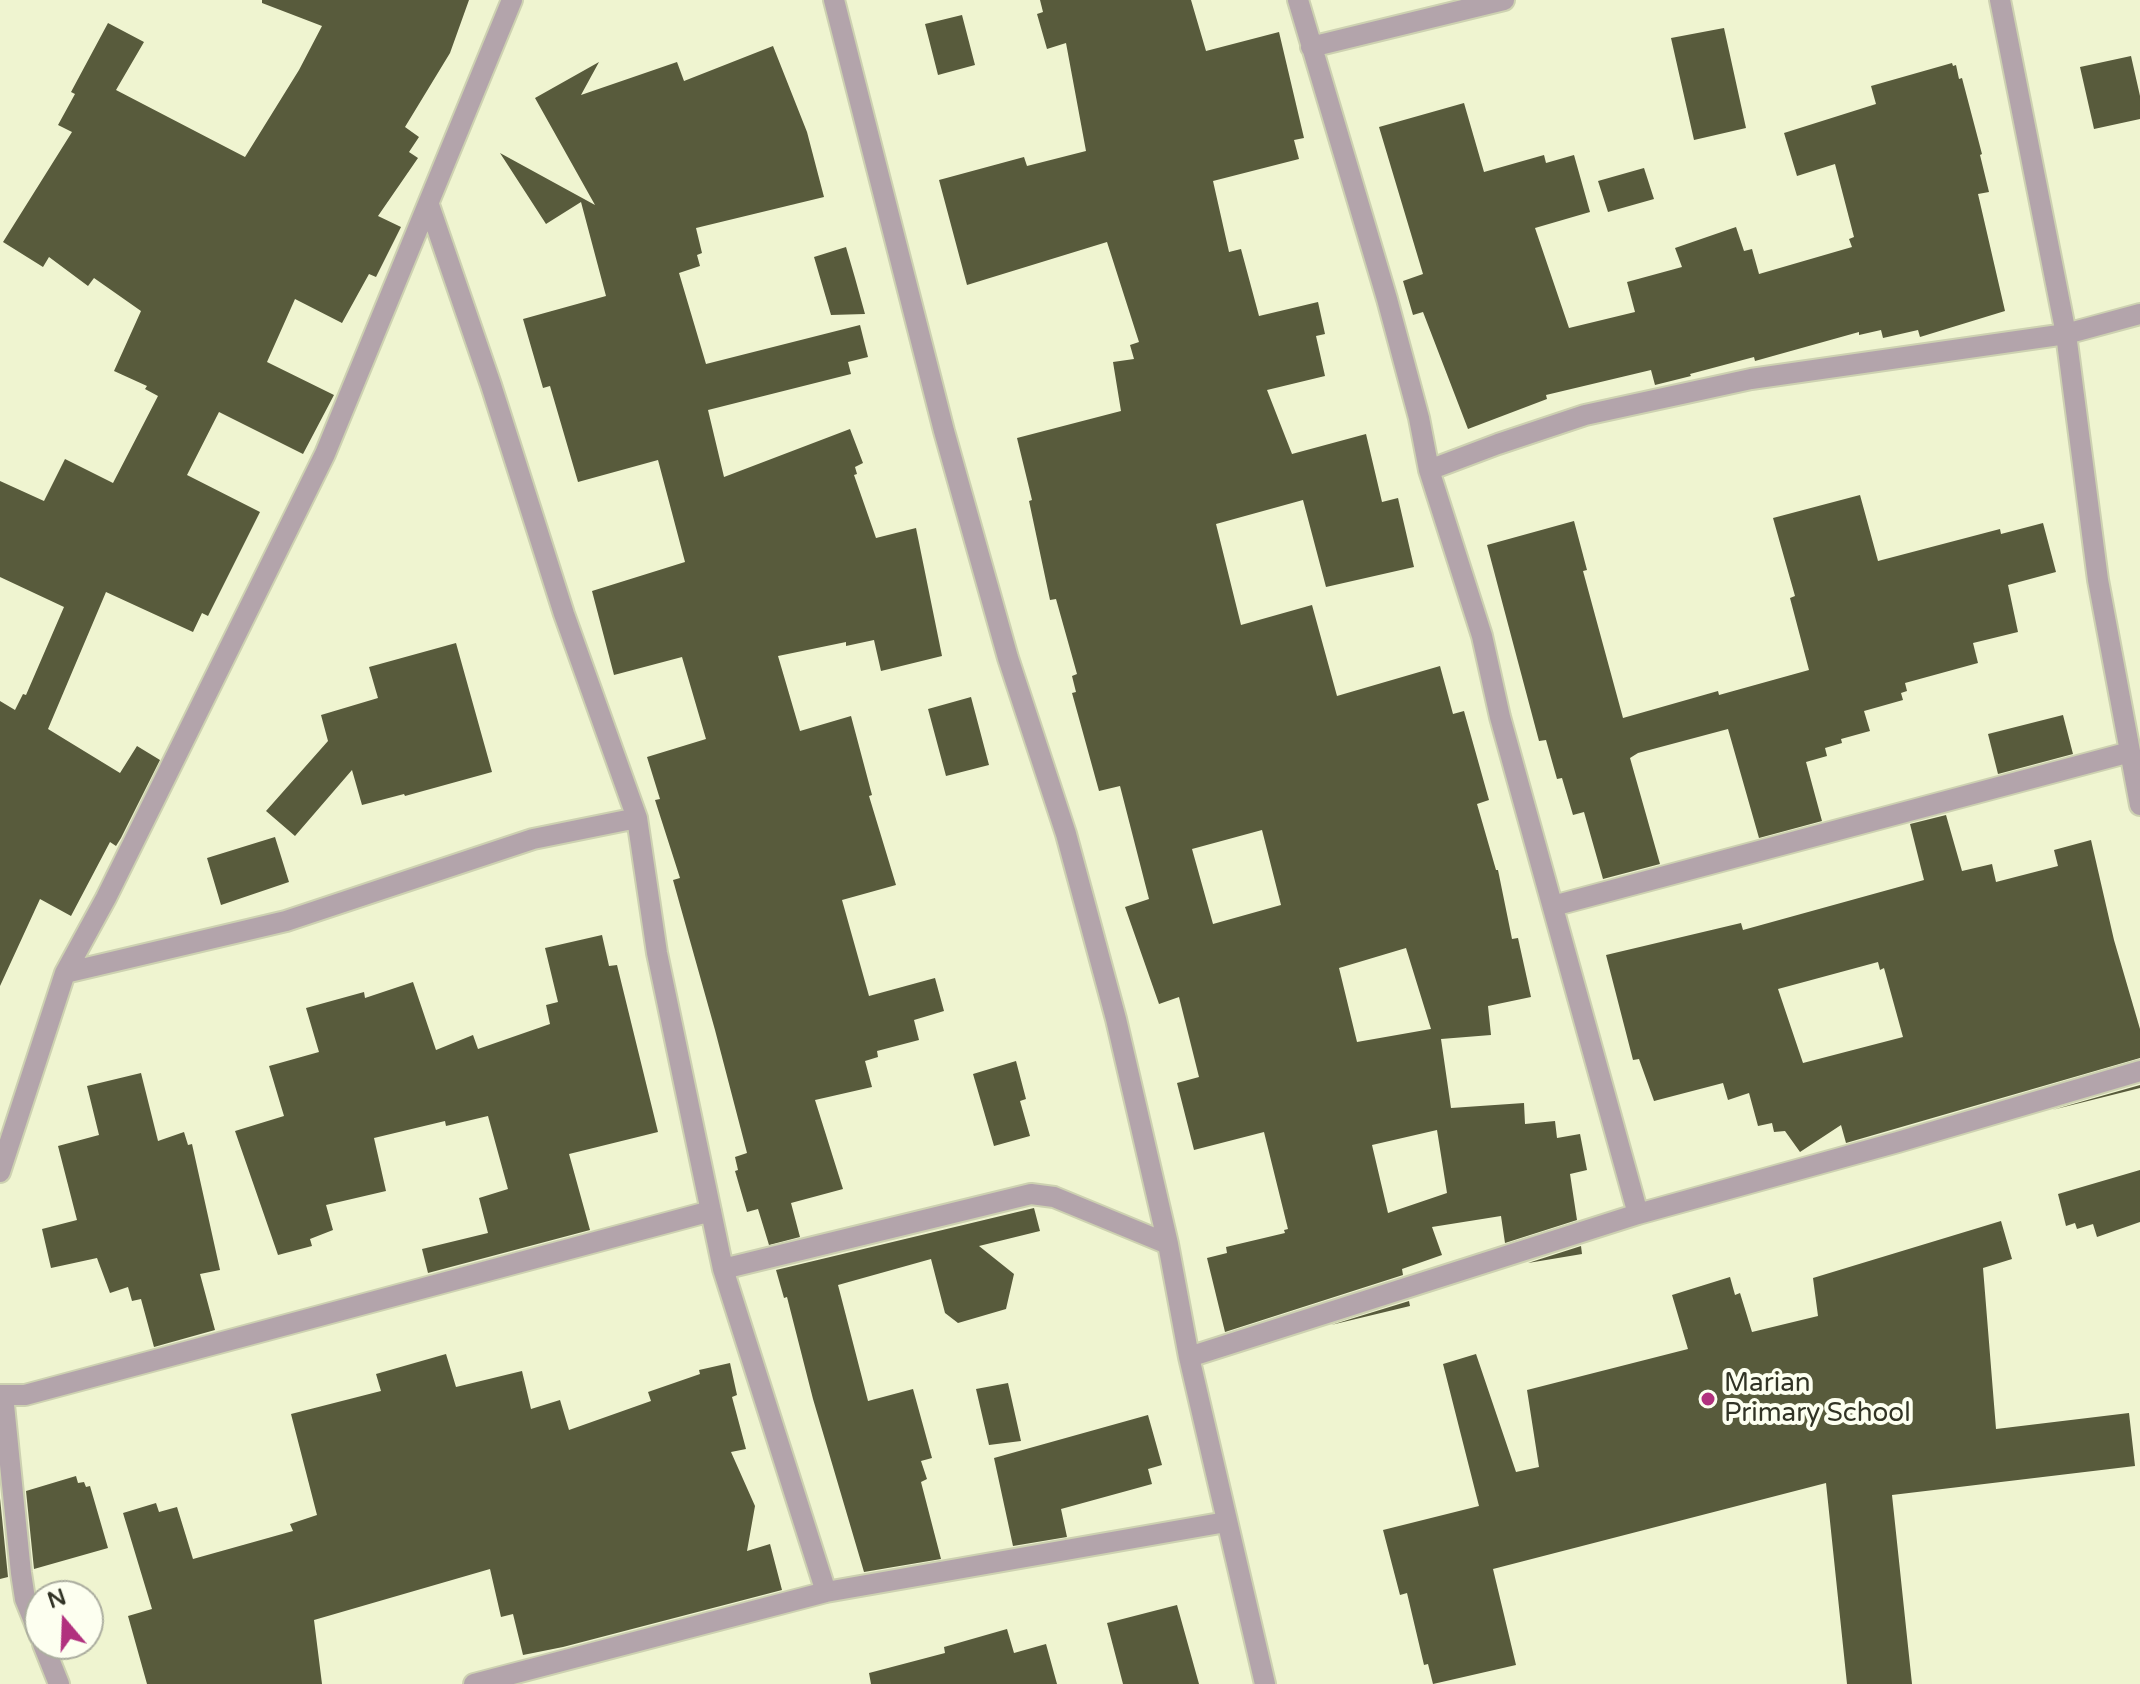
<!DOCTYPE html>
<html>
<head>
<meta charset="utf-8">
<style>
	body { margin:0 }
	#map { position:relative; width:2140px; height:1684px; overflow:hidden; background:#eff4d0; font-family:"Varela Round",sans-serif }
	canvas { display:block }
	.north { position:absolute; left:24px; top:1580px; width:80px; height:80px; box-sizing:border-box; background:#fdfff0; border:2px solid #abad9f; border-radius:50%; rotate:341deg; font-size:22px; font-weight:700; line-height:32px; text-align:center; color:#313325 }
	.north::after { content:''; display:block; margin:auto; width:28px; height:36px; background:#b1317e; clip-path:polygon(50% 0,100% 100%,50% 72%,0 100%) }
</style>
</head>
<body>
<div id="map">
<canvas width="2140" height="1684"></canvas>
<div class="north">N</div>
</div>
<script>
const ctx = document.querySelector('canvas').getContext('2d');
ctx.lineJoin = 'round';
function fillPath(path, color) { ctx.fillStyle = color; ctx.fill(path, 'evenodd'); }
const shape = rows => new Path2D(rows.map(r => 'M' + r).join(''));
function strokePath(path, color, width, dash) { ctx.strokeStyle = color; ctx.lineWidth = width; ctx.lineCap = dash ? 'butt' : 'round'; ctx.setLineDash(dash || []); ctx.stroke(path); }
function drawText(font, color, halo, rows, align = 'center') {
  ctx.font = font + ' "Varela Round",sans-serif'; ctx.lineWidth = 8; ctx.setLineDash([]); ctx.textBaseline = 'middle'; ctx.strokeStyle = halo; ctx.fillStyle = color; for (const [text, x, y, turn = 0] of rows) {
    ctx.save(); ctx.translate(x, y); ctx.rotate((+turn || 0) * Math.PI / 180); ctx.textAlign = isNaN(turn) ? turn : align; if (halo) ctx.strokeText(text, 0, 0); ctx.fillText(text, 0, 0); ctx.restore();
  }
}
fillPath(shape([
	[262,0,469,0,450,53,405,127,419,137,409,152,418,158,378,216,401,227,376,277,369,274,342,323,295,299,267,362,334,395,303,454,219,412,187,475,260,512,208,616,202,613,193,632,106,592,48,729,120,773,137,746,160,760,121,838,116,846,110,842,71,916,40,899,0,986,0,701,15,710,23,694,26,695,64,607,0,577,0,481,44,501,65,459,113,483,158,396,145,389,147,386,114,371,141,311,94,278,88,286,49,257,43,267,3,242,72,132,58,125,75,94,71,92,108,23,144,42,116,90,245,157,299,70,322,26,262,3],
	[1040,0,1191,0,1206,51,1279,32,1304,138,1294,140,1299,159,1213,181,1229,252,1241,249,1259,316,1318,302,1325,334,1316,336,1325,376,1267,390,1292,454,1366,434,1382,502,1398,498,1414,567,1326,587,1303,500,1216,524,1241,625,1312,605,1337,696,1440,666,1453,714,1464,711,1489,800,1477,804,1496,870,1498,870,1512,939,1518,938,1531,997,1488,1006,1491,1035,1441,1039,1451,1108,1524,1103,1525,1124,1555,1121,1557,1138,1580,1134,1587,1170,1570,1174,1577,1220,1505,1243,1501,1216,1432,1227,1442,1255,1402,1269,1403,1275,1225,1332,1207,1258,1227,1253,1226,1247,1285,1233,1284,1230,1288,1229,1264,1132,1194,1150,1177,1083,1199,1077,1179,997,1159,1004,1125,907,1149,899,1120,786,1099,791,1072,693,1076,692,1072,676,1077,674,1056,599,1050,600,1029,501,1032,500,1017,438,1121,411,1113,362,1134,359,1130,345,1139,342,1107,242,967,285,939,180,1024,157,1027,166,1086,151,1066,43,1047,49,1037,14,1043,12],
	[1262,830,1281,905,1213,924,1192,849],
	[1406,948,1431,1029,1357,1042,1339,968],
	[1437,1130,1447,1193,1388,1213,1372,1145],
	[962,15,975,65,938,75,925,24],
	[1724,28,1746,128,1694,140,1671,38],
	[773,46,807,132,824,197,696,228,702,253,697,255,700,266,679,273,706,364,860,325,868,357,848,362,851,374,708,410,724,477,850,429,863,463,855,467,857,474,854,475,876,538,916,528,942,656,881,671,874,640,846,646,846,642,778,656,800,731,851,716,872,795,869,796,896,885,842,900,869,996,935,978,944,1011,914,1020,919,1040,877,1051,878,1057,865,1061,872,1087,815,1100,843,1189,791,1203,800,1237,769,1245,758,1209,747,1212,735,1171,738,1170,735,1157,747,1153,715,1030,673,880,680,878,655,800,660,799,647,757,706,739,682,657,614,675,592,591,685,562,658,460,578,482,550,386,543,388,523,319,606,296,581,202,546,224,500,153,595,205,535,98,599,62,581,95,677,62,684,81],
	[2131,56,2140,96,2140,119,2094,129,2080,67],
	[1952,63,1953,66,1956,65,1959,79,1962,78,1982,154,1980,155,1989,192,1978,194,2005,311,1920,337,1918,330,1883,338,1881,330,1859,335,1859,332,1755,361,1754,357,1690,374,1691,376,1655,385,1651,370,1546,395,1547,399,1468,429,1423,312,1413,315,1403,281,1423,274,1379,127,1464,103,1484,172,1544,155,1546,163,1574,155,1590,212,1535,228,1569,328,1635,312,1627,282,1682,267,1675,248,1736,227,1744,251,1752,249,1759,274,1852,247,1849,239,1854,237,1835,164,1797,176,1784,133,1876,104,1871,86],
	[1644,168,1654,199,1608,212,1598,181],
	[846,247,855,278,865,314,831,315,814,257],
	[1860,495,1878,561,2000,529,2001,534,2043,523,2056,572,2008,585,2018,632,1973,643,1978,663,1905,683,1907,691,1901,693,1903,700,1864,711,1870,731,1841,739,1842,743,1825,748,1827,756,1806,762,1822,821,1759,838,1728,729,1638,753,1630,758,1660,864,1603,879,1584,812,1573,815,1562,778,1557,779,1546,740,1539,741,1487,545,1574,521,1587,570,1583,571,1623,718,1718,691,1719,695,1809,670,1790,598,1795,596,1773,518],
	[456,643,492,772,405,796,404,794,362,805,352,770,295,836,266,811,328,741,321,715,378,698,369,667],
	[971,697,989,765,946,776,928,709],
	[2063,715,2073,754,1998,774,1988,734],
	[1946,815,1962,871,1992,864,1996,882,2058,866,2054,850,2091,840,2114,940,2140,1029,2140,1058,1846,1143,1841,1125,1800,1152,1785,1131,1774,1132,1772,1123,1758,1126,1749,1093,1728,1100,1723,1083,1654,1101,1639,1059,1633,1060,1606,955,1741,923,1743,930,1924,880,1910,824],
	[1878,962,1880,970,1884,968,1903,1037,1803,1063,1778,989],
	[275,837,289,882,221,905,207,858],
	[602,935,609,966,617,965,658,1132,569,1154,590,1230,428,1273,422,1249,488,1233,479,1198,508,1189,488,1116,446,1126,445,1121,374,1138,386,1191,326,1205,333,1230,310,1239,312,1246,278,1255,235,1131,284,1116,269,1066,319,1052,306,1008,364,992,365,998,413,982,436,1050,473,1035,478,1049,550,1024,546,1005,558,1002,545,948],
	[1016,1061,1026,1099,1020,1101,1030,1136,994,1146,973,1074],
	[141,1073,158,1141,184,1132,188,1145,192,1144,220,1270,200,1274,215,1330,154,1347,141,1299,132,1301,128,1287,110,1293,97,1258,51,1268,42,1229,77,1220,58,1146,99,1135,87,1086],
	[2140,1085,2140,1088,2052,1110],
	[2140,1170,2140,1222,2097,1237,2093,1224,2077,1229,2075,1223,2066,1226,2058,1194],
	[1034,1208,1040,1231,979,1246,1014,1274,1006,1309,958,1323,945,1313,931,1259,838,1285,868,1401,913,1389,932,1458,921,1461,927,1479,921,1482,941,1559,864,1572,813,1399,787,1297,784,1298,776,1270],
	[2001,1221,2012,1259,1983,1268,1996,1429,2129,1413,2135,1466,1892,1495,1912,1684,1847,1684,1826,1483,1493,1569,1516,1665,1433,1684,1428,1664,1424,1665,1407,1593,1400,1595,1383,1530,1479,1506,1443,1364,1476,1354,1516,1472,1539,1467,1527,1390,1688,1349,1672,1295,1730,1277,1735,1295,1740,1293,1752,1332,1818,1316,1813,1278],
	[1581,1246,1582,1254,1528,1263],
	[1409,1301,1410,1306,1331,1325],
	[446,1354,456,1387,522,1371,531,1409,560,1400,569,1430,651,1401,648,1392,700,1374,699,1370,730,1363,737,1395,732,1397,746,1449,731,1452,755,1506,747,1551,770,1544,782,1590,563,1647,523,1655,513,1614,501,1617,490,1569,314,1620,322,1684,147,1684,128,1616,152,1609,123,1513,156,1503,159,1512,177,1507,193,1559,293,1531,290,1524,317,1515,291,1414,381,1391,376,1374],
	[1008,1383,1021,1441,989,1445,976,1389],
	[1148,1415,1162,1465,1148,1469,1152,1484,1061,1509,1067,1537,1013,1546,994,1458],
	[76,1476,78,1483,84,1482,86,1487,90,1486,108,1548,34,1569,26,1491],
	[0,1498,8,1577,0,1579],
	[1177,1605,1199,1684,1123,1684,1107,1623],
	[1007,1629,1014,1653,1046,1644,1057,1684,871,1684,869,1673,945,1653,944,1647]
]), '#585b3c');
const street = shape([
	[834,0,944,431,1008,658,1066,834,1116,1019,1168,1244,1189,1357,1265,1684],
	[1298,0,1387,299,1419,418,1429,470,1482,636,1500,717,1638,1214],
	[2000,0,2066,334,2098,580,2140,805],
	[1311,47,1504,0],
	[429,205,491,385,564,614,637,818,657,953,723,1269,826,1592],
	[1429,470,1498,444,1585,415,1751,379,2066,334,2140,314],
	[1553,906,2130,752],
	[65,973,286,921,533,839,637,818],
	[0,1172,65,973,106,898,325,454,512,0],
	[723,1269,1031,1194,1054,1197,1168,1244],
	[1189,1357,1638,1214,1898,1142,2140,1071],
	[0,1395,25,1395,711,1211],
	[3,1395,21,1573,25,1599,40,1636],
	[43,1644,59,1684],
	[474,1684,826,1592,1226,1522]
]);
strokePath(street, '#cdd1b1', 24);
strokePath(street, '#b3a4ab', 20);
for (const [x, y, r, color] of [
	[1708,1399,8,"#b1317e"]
]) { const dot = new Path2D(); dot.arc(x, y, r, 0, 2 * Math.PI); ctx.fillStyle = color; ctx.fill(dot); strokePath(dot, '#fdfff0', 3); }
drawText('26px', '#313325', '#fdfff0', [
	["Marian",1724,1384],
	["Primary School",1724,1414]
], 'left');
</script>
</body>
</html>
